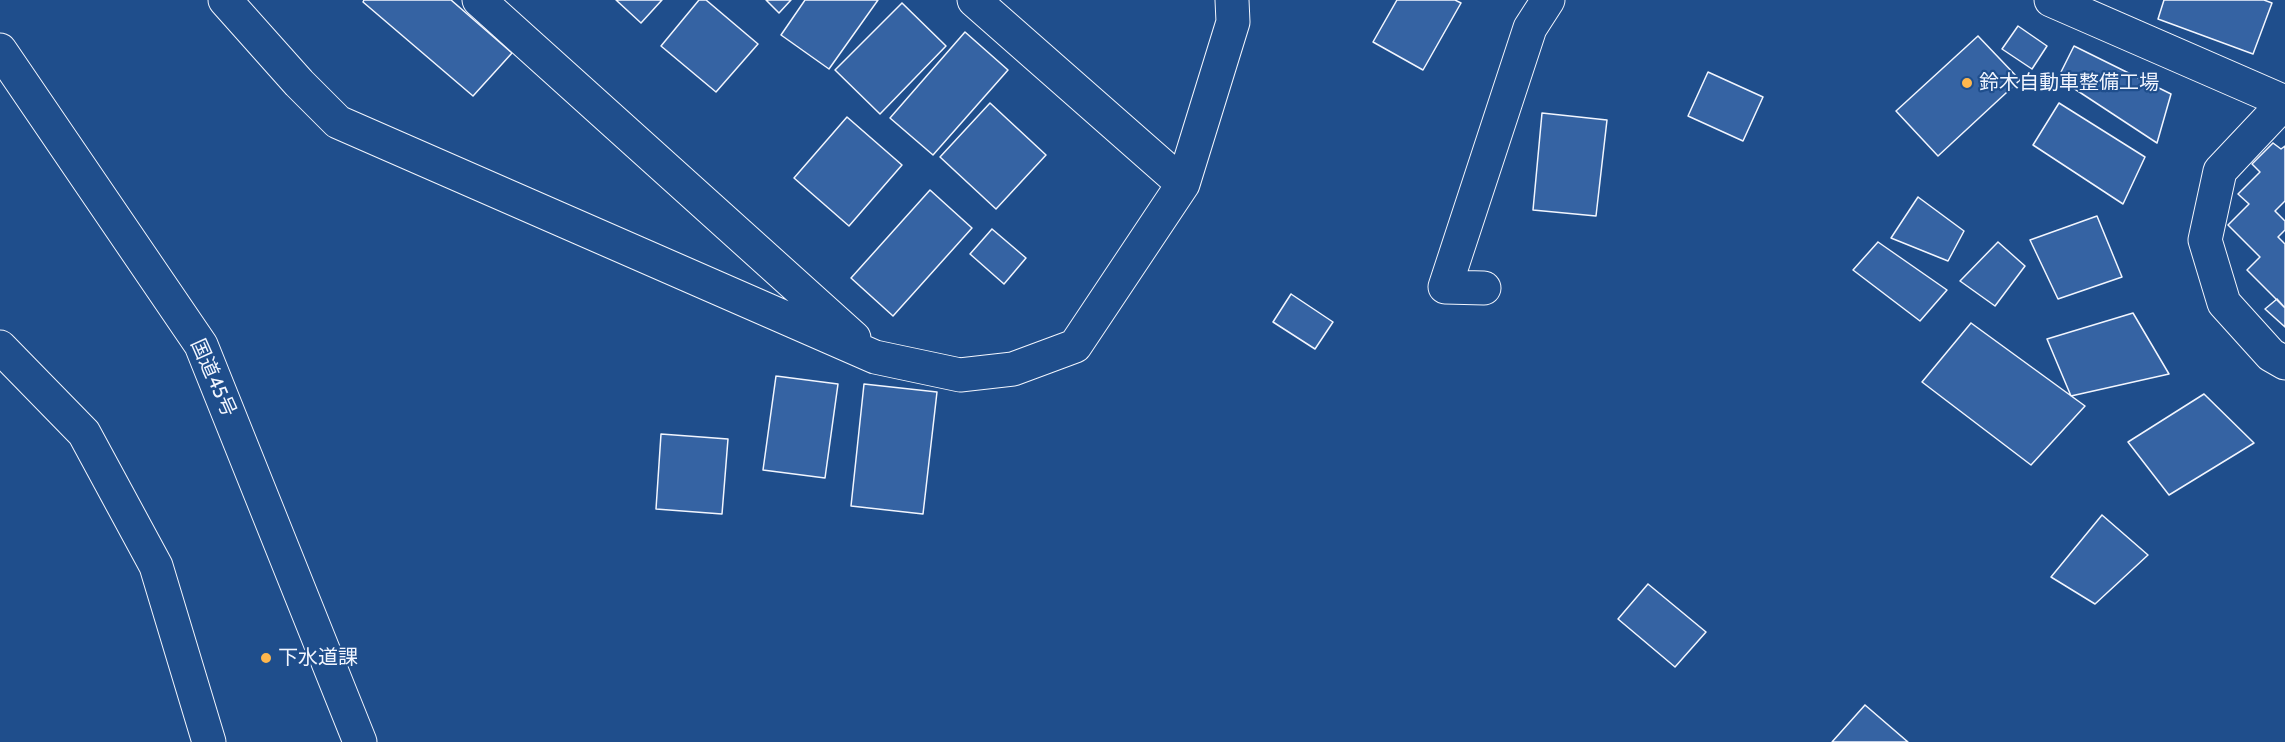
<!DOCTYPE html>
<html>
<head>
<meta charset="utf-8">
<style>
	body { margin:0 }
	canvas { display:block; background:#1f4e8c }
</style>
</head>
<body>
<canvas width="2285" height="742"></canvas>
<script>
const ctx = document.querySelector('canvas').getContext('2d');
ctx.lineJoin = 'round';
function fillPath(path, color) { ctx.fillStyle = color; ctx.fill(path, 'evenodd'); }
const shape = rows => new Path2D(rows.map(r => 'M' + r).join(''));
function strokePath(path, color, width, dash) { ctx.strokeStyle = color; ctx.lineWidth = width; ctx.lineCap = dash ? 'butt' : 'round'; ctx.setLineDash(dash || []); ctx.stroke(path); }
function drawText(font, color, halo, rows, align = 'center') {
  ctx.font = font + ' Cabin,"Noto Sans JP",sans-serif'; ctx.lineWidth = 4.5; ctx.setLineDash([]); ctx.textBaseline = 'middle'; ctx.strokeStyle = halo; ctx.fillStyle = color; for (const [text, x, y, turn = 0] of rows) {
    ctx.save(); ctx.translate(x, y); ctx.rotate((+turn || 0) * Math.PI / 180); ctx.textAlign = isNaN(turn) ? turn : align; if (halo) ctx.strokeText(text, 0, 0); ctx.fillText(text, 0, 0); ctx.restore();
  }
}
const building = shape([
	[364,0,451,0,512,53,473,96,363,2,364,0],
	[616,0,662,0,641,23,616,0],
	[699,0,706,0,758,44,716,92,661,46,699,0],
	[766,0,791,0,779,13,766,0],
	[805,0,878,0,829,69,781,35,805,0],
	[1397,0,1455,0,1461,3,1423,70,1373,42,1397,0],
	[2164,0,2264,0,2272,3,2253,54,2158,19,2164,0],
	[902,3,946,46,880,114,835,70,902,3],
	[2018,26,2047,46,2032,69,2002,49,2018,26],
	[965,32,1008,70,933,155,890,118,965,32],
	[1978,36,2020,80,1938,156,1896,111,1978,36],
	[2074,46,2171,94,2157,143,2058,78,2074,46],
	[1708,72,1763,97,1743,141,1688,116,1708,72],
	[990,103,1046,155,996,209,940,157,990,103],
	[2059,103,2145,157,2123,204,2033,145,2059,103],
	[1542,113,1607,120,1596,216,1533,210,1542,113],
	[847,117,902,165,849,226,794,178,847,117],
	[2273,143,2281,149,2285,146,2285,201,2275,211,2285,221,2285,230,2278,237,2285,244,2285,308,2247,270,2260,257,2228,225,2249,204,2238,194,2260,172,2252,164,2273,143],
	[930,190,972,228,893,316,851,278,930,190],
	[1918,197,1964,231,1948,261,1891,238,1918,197],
	[2097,216,2122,277,2058,299,2030,240,2097,216],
	[992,229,1026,258,1004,284,970,254,992,229],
	[1878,242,1947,290,1920,321,1853,270,1878,242],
	[1998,242,2025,266,1995,306,1960,281,1998,242],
	[1291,294,1333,322,1315,349,1273,322,1291,294],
	[2277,299,2285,308,2285,327,2265,309,2277,299],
	[2133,313,2169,374,2071,396,2047,339,2133,313],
	[1971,323,2085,406,2031,465,1922,382,1971,323],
	[776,376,838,384,825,478,763,470,776,376],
	[864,384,937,392,923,514,851,506,864,384],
	[2204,394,2254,443,2169,495,2128,442,2204,394],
	[661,434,728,439,722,514,656,509,661,434],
	[2102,515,2148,555,2095,604,2051,577,2102,515],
	[1648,584,1706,632,1675,667,1618,619,1648,584],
	[1865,705,1908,742,1832,742,1865,705]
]);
fillPath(building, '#3563a3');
strokePath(building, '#f2f6ff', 1.5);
const minor = shape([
	[225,0,299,83,338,122,875,357,960,375,1013,369,1075,346,1183,184,1233,22,1232,0],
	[479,0,854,338],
	[974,0,1183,184],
	[2051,0,2285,102],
	[2285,102,2220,171,2205,240,2224,303,2271,355,2285,363],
	[1484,288,1445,287,1530,28,1548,0],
	[0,347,84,433,156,566,209,742]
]);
const highway = shape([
	[0,50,201,345,360,742]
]);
strokePath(minor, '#f2f6ff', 35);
strokePath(highway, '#f2f6ff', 35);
strokePath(minor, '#1f4e8c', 33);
strokePath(highway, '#1f4e8c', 33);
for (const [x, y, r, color] of [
	[1967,83,6,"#ffb74d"],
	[266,658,6,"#ffb74d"]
]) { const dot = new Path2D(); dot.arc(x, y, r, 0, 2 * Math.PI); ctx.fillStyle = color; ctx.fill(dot); strokePath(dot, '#1f4e8c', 2); }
drawText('20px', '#f2f6ff', '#1f4e8c', [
	["鈴木自動車整備工場",1979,83],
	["下水道課",278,658]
], 'left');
drawText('20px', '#f2f6ff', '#1f4e8c', [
	["国道45号",213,378,66]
]);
</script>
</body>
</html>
